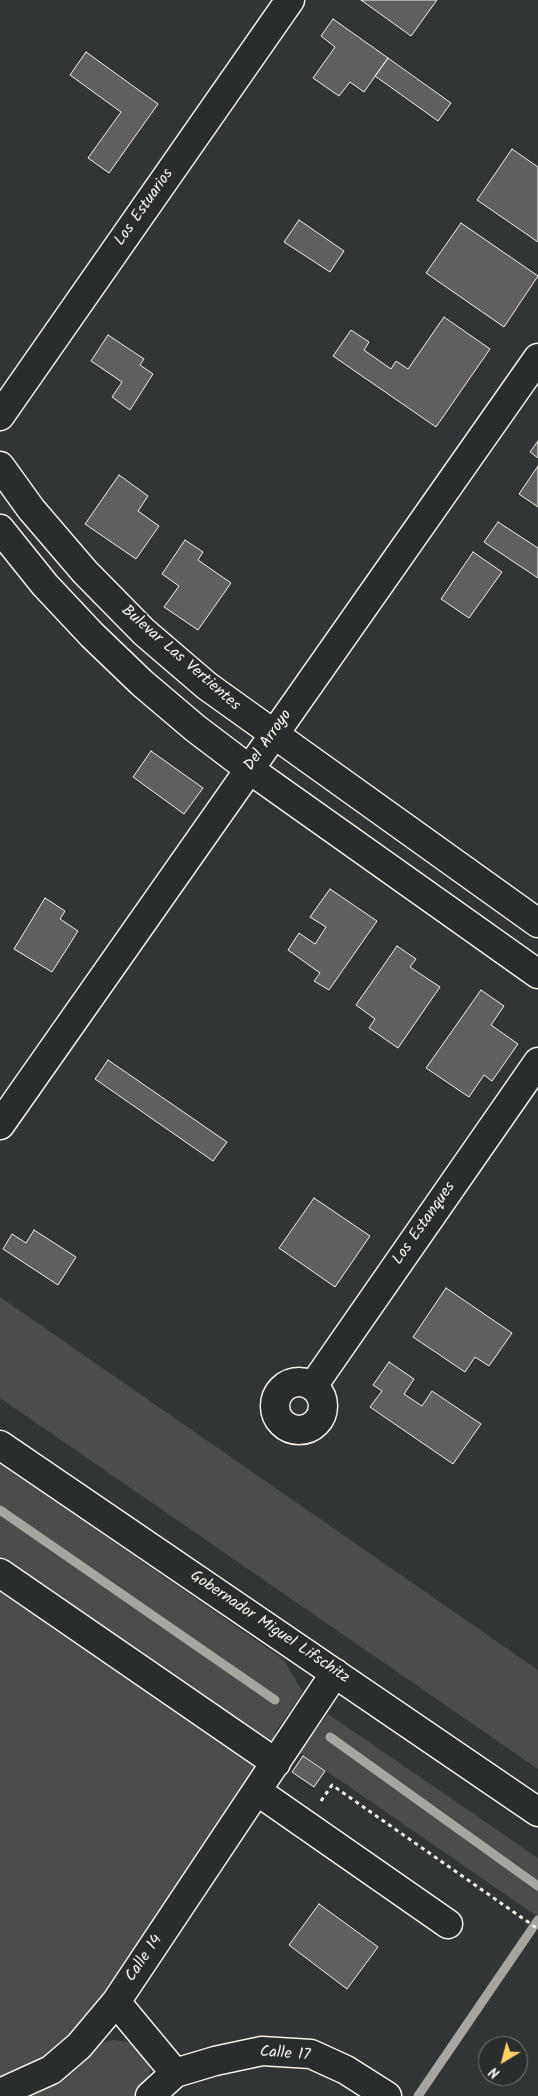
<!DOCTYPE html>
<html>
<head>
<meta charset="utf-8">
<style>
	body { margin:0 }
	#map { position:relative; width:538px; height:2096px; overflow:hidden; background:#323535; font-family:Kalam,sans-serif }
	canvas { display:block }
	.north { position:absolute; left:478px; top:2036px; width:50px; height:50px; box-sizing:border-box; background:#2a2d2e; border:1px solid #7b7b78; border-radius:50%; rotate:217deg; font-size:14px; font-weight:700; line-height:20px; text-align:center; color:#f4f1e8 }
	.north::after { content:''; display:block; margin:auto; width:18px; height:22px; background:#ffd166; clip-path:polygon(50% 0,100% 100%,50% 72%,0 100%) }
</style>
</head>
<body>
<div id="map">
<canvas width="538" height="2096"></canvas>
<div class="north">N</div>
</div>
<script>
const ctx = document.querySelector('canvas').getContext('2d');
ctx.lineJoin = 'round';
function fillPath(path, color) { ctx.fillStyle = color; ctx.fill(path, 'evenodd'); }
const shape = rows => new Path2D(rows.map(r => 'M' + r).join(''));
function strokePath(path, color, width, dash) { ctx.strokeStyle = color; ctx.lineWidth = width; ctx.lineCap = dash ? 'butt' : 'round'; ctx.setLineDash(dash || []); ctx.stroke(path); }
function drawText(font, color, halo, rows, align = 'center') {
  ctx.font = font + ' Kalam,sans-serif'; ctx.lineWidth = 4.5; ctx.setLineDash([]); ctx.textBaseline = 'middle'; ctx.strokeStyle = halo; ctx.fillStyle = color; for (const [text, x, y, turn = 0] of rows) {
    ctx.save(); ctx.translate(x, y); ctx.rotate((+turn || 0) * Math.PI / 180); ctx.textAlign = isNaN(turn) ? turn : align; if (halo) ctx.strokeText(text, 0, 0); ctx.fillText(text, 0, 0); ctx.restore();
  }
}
fillPath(shape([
	[0,1297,538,1670,538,1769,0,1398],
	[0,1463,283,1659,303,1692,274,1734,288,1744,116,2002,0,2093],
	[328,1714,538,1858,538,1917,299,1752],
	[114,2040,132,2043,144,2054,150,2069,148,2083,137,2096,29,2096,66,2077,99,2043]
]), '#4b4d4c');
strokePath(shape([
	[0,1510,275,1700],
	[330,1737,538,1886],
	[418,2096,538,1920]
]), '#a6a5a0', 9);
const building = shape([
	[361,0,437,0,411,36,361,0],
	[333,19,388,58,364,92,350,82,339,96,313,78,335,47,321,36,333,19],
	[86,52,158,104,109,173,88,158,121,112,70,75,86,52],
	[388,58,451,103,438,121,375,76,388,58],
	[512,149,538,167,538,242,477,200,512,149],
	[299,220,344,251,330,272,284,242,299,220],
	[461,223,538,276,504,327,426,273,461,223],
	[444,317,490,349,436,427,333,356,351,330,369,342,364,350,391,369,396,361,408,369,444,317],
	[108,335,144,359,140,365,153,374,130,410,112,397,122,382,91,361,108,335],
	[538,441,538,458,530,452,538,441],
	[538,466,538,507,519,494,538,466],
	[119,475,148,496,138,511,159,526,136,559,85,524,119,475],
	[498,522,538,548,538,578,484,542,498,522],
	[185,540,203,552,198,560,231,583,198,630,164,607,179,586,162,574,185,540],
	[473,552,502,572,469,618,441,599,473,552],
	[151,751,203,788,184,814,133,777,151,751],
	[330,889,377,921,329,990,314,981,320,973,288,950,299,933,315,944,326,927,310,917,330,889],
	[45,898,65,911,60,919,78,931,52,972,14,949,45,898],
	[397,946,416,959,410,967,440,987,398,1048,369,1028,375,1019,356,1005,397,946],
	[481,990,504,1006,491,1025,518,1044,492,1081,484,1075,469,1097,426,1068,481,990],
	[108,1060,227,1142,213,1161,95,1079,108,1060],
	[314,1198,370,1236,335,1287,279,1248,314,1198],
	[34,1230,76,1257,58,1285,3,1249,12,1234,26,1243,34,1230],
	[446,1288,512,1333,489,1366,475,1357,465,1372,413,1337,446,1288],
	[389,1362,414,1379,404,1394,422,1406,432,1391,481,1424,453,1464,370,1407,382,1391,373,1385,389,1362],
	[303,1756,325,1771,314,1787,292,1772,303,1756],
	[319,1904,378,1947,347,1989,289,1945,319,1904]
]);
fillPath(building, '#5f605f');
strokePath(building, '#f4f1e8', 1);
const minor = shape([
	[0,416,290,0],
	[0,466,31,509,85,572,144,632,207,686,538,923],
	[0,529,45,585,92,635,142,683,195,728,249,769,538,974],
	[0,1125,538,358],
	'275 1406a24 24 0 1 1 48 0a24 24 0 1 1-48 0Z',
	[313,1386,538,1062],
	[0,1445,538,1812],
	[0,1573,276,1763],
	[257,1791,448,1924],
	[116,2002,175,2073],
	[0,2093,51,2070,79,2046,116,2002,335,1673],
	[150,2096,175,2073,215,2061,262,2051,311,2054,346,2070,387,2096]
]);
strokePath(minor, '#f4f1e8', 31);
strokePath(shape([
	[321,1801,332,1785,538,1929]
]), '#f4f1e8', 3, [4, 4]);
strokePath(minor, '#2a2d2e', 28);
drawText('16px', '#f4f1e8', '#2a2d2e', [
	["Los Estuarios",145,208,-55],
	["Bulevar Las Vertientes",180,659,41],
	["Del Arroyo",269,741,-55],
	["Los Estanques",425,1224,-55],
	["Gobernador Miguel Lifschitz",269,1628,34],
	["Calle 14",145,1959,-56],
	["Calle 17",285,2055,4]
]);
</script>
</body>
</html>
